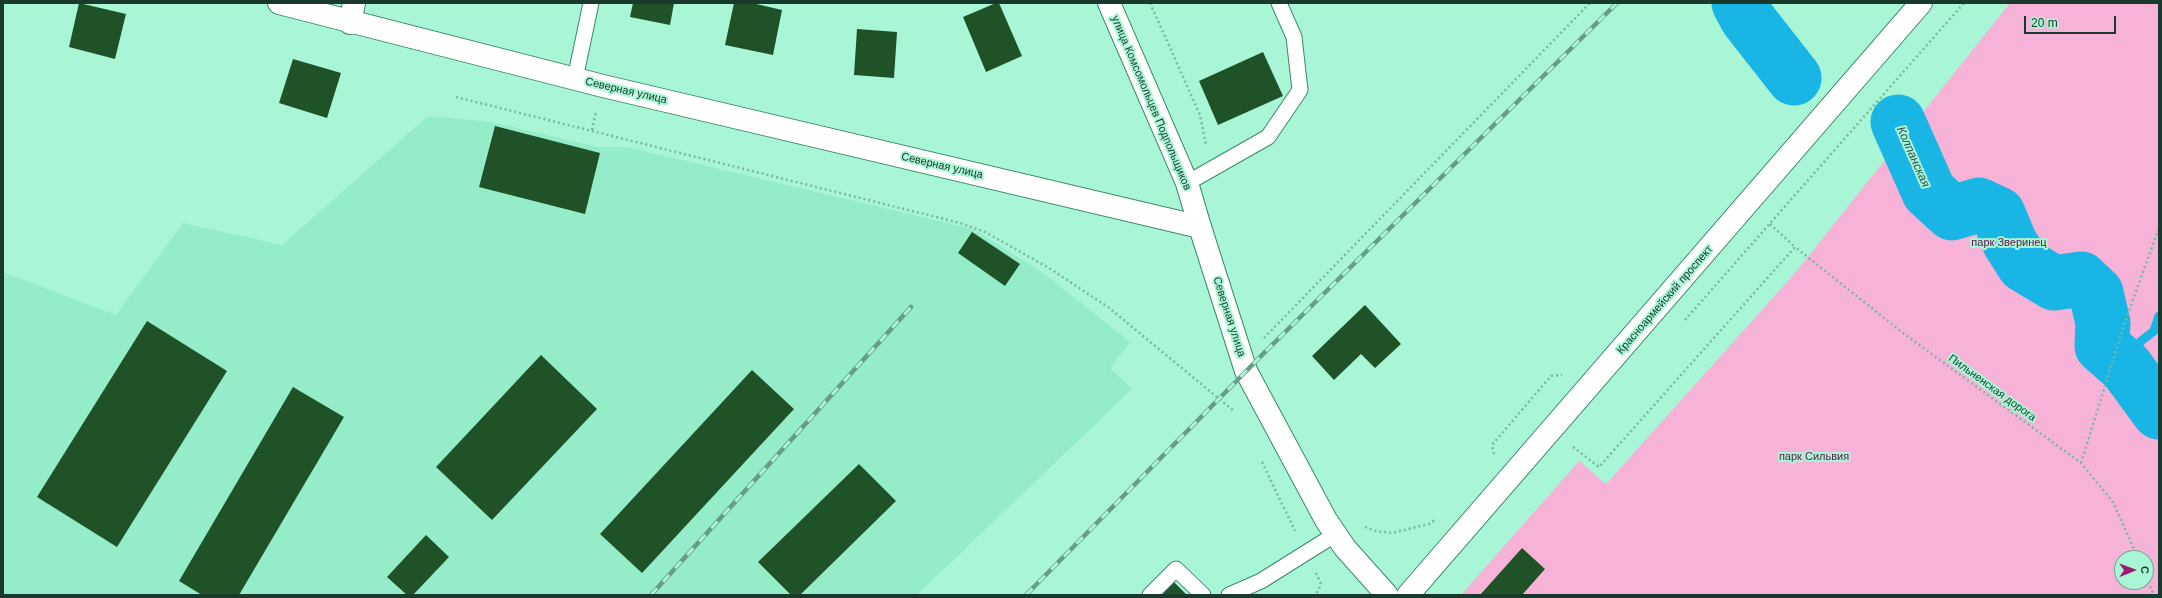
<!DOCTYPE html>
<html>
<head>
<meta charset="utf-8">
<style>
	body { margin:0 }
	#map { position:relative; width:2162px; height:598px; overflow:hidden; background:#a8f6d5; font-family:Arial,sans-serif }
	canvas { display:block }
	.frame { position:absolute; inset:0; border:4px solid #19392c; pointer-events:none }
	.north { position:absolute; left:2114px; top:550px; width:40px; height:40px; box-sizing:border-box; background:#a8f6d5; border:1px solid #6faa91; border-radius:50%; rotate:89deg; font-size:11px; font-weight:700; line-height:16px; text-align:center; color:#19392c }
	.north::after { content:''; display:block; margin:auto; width:14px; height:18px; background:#9b1b6f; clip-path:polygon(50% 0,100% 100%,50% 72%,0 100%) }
	.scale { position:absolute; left:2024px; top:16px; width:92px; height:18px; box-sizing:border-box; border:2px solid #19392c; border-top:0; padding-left:5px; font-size:12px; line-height:14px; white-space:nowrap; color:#19392c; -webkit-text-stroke:3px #a8f6d5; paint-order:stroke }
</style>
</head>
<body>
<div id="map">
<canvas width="2162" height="598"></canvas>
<div class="frame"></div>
<div class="north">С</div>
<div class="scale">20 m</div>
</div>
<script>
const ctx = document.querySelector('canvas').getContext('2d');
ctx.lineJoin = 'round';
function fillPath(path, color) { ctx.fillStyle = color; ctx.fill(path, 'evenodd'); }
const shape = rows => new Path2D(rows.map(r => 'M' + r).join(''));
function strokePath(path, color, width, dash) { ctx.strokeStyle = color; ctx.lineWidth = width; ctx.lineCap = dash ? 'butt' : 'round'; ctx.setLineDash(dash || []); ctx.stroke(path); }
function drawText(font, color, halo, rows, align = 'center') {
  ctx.font = font + ' Arial,sans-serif'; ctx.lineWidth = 4; ctx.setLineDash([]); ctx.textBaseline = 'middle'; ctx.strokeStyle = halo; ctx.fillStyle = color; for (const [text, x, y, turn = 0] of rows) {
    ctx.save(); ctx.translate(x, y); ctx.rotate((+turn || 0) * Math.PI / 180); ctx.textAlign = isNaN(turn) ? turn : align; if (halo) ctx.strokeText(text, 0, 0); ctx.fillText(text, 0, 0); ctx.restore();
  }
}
fillPath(shape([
	[428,116,491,122,598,147,627,147,973,229,1046,275,1130,342,1110,368,1132,389,917,595,3,595,3,272,116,315,183,223,282,245]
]), '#95ecc8');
fillPath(shape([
	[2010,3,2159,3,2159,595,1461,595,1579,461,1606,484,1795,273],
	[2122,558,2146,558,2146,582,2122,582]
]), '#f6b3d7');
strokePath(shape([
	[1917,167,1914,191,1920,215,1935,221,1952,213],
	[2126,367,2141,341,2154,331,2159,316]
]), '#18b5e5', 9);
strokePath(shape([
	[1739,3,1747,18,1794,78],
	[1898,122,1929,192,1952,213,1979,205,1998,214,2010,243,2024,265,2054,283,2081,279,2096,293,2103,323,2102,346,2126,367,2159,412]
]), '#18b5e5', 55);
fillPath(shape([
	[79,3,126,14,115,59,69,47],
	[633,3,674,3,670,25,630,17],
	[734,3,752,3,782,10,773,55,725,45],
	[996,3,999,3,1022,56,986,72,963,17],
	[857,29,897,32,894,78,854,75],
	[1263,52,1283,96,1218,125,1199,81],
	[293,59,341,73,327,118,279,103],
	[495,126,600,153,585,214,479,187],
	[972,232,1020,264,1005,286,958,253],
	[1365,305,1401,344,1375,368,1361,354,1334,380,1312,356],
	[147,321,227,371,117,547,37,497],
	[541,355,597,409,492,520,436,467],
	[752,370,794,409,642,573,600,534],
	[293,387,344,417,239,595,202,595,179,581],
	[859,464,896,501,800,595,791,595,758,562],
	[426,535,449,557,413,595,407,595,387,577],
	[1522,548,1545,569,1522,595,1480,595],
	[1174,582,1187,595,1161,595]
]), '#205227');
const service = shape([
	[575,79,591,3],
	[1187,183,1268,137,1300,90,1294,37,1279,3],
	[1150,595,1176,569,1203,595],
	[1229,595,1261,581,1336,534]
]);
const minor = shape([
	[1109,3,1187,183,1200,227],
	[350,23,354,3]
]);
const tertiary = shape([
	[279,3,603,86,1200,227,1246,371,1326,520,1345,548,1387,595]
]);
const secondary = shape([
	[1408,595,1921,3]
]);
strokePath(service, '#3b896c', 17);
strokePath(minor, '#3b896c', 24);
strokePath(tertiary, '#3b896c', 24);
strokePath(secondary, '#3b896c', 24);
strokePath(shape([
	[1150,3,1200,115,1206,145],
	[456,97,960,223,985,232,1049,268,1108,307,1235,412],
	[592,130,596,111],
	[1770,224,1795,247],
	[1685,320,1964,3],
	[1264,338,1590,3],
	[1573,447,1599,467,1795,247,1903,333,2081,463,2113,502,2138,558],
	[1494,454,1492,445,1551,376,1562,375],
	[1262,462,1295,531],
	[2081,463,2125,322,2159,228],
	[1365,527,1376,531,1392,533,1429,524,1436,519],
	[1316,573,1321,584,1316,595],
	[2146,577,2154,595]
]), '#7ab99e', 2.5, [2, 3]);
strokePath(service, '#fff', 15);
strokePath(minor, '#fff', 22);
strokePath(tertiary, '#fff', 22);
strokePath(secondary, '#fff', 22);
const rail = shape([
	[651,595,911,307],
	[1026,595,1264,353,1617,3]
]);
strokePath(rail, '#659d86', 4.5);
strokePath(rail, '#a8f6d5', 3, [9]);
drawText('11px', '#19392c', '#a8f6d5', [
	["Северная улица",626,91,13],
	["улица Комсомольцев Подпольщиков",1151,103,67],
	["Северная улица",942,166,13],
	["Красноармейский проспект",1665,300,-49],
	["Северная улица",1229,317,72],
	["Пильненская дорога",1992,388,36]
]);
drawText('11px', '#5f1444', '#a8f6d5', [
	["парк Зверинец",2009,243],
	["парк Сильвия",1814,457]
]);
drawText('italic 12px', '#2b4853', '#a8f6d5', [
	["Колпанская",1913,157,66]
]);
</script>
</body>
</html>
